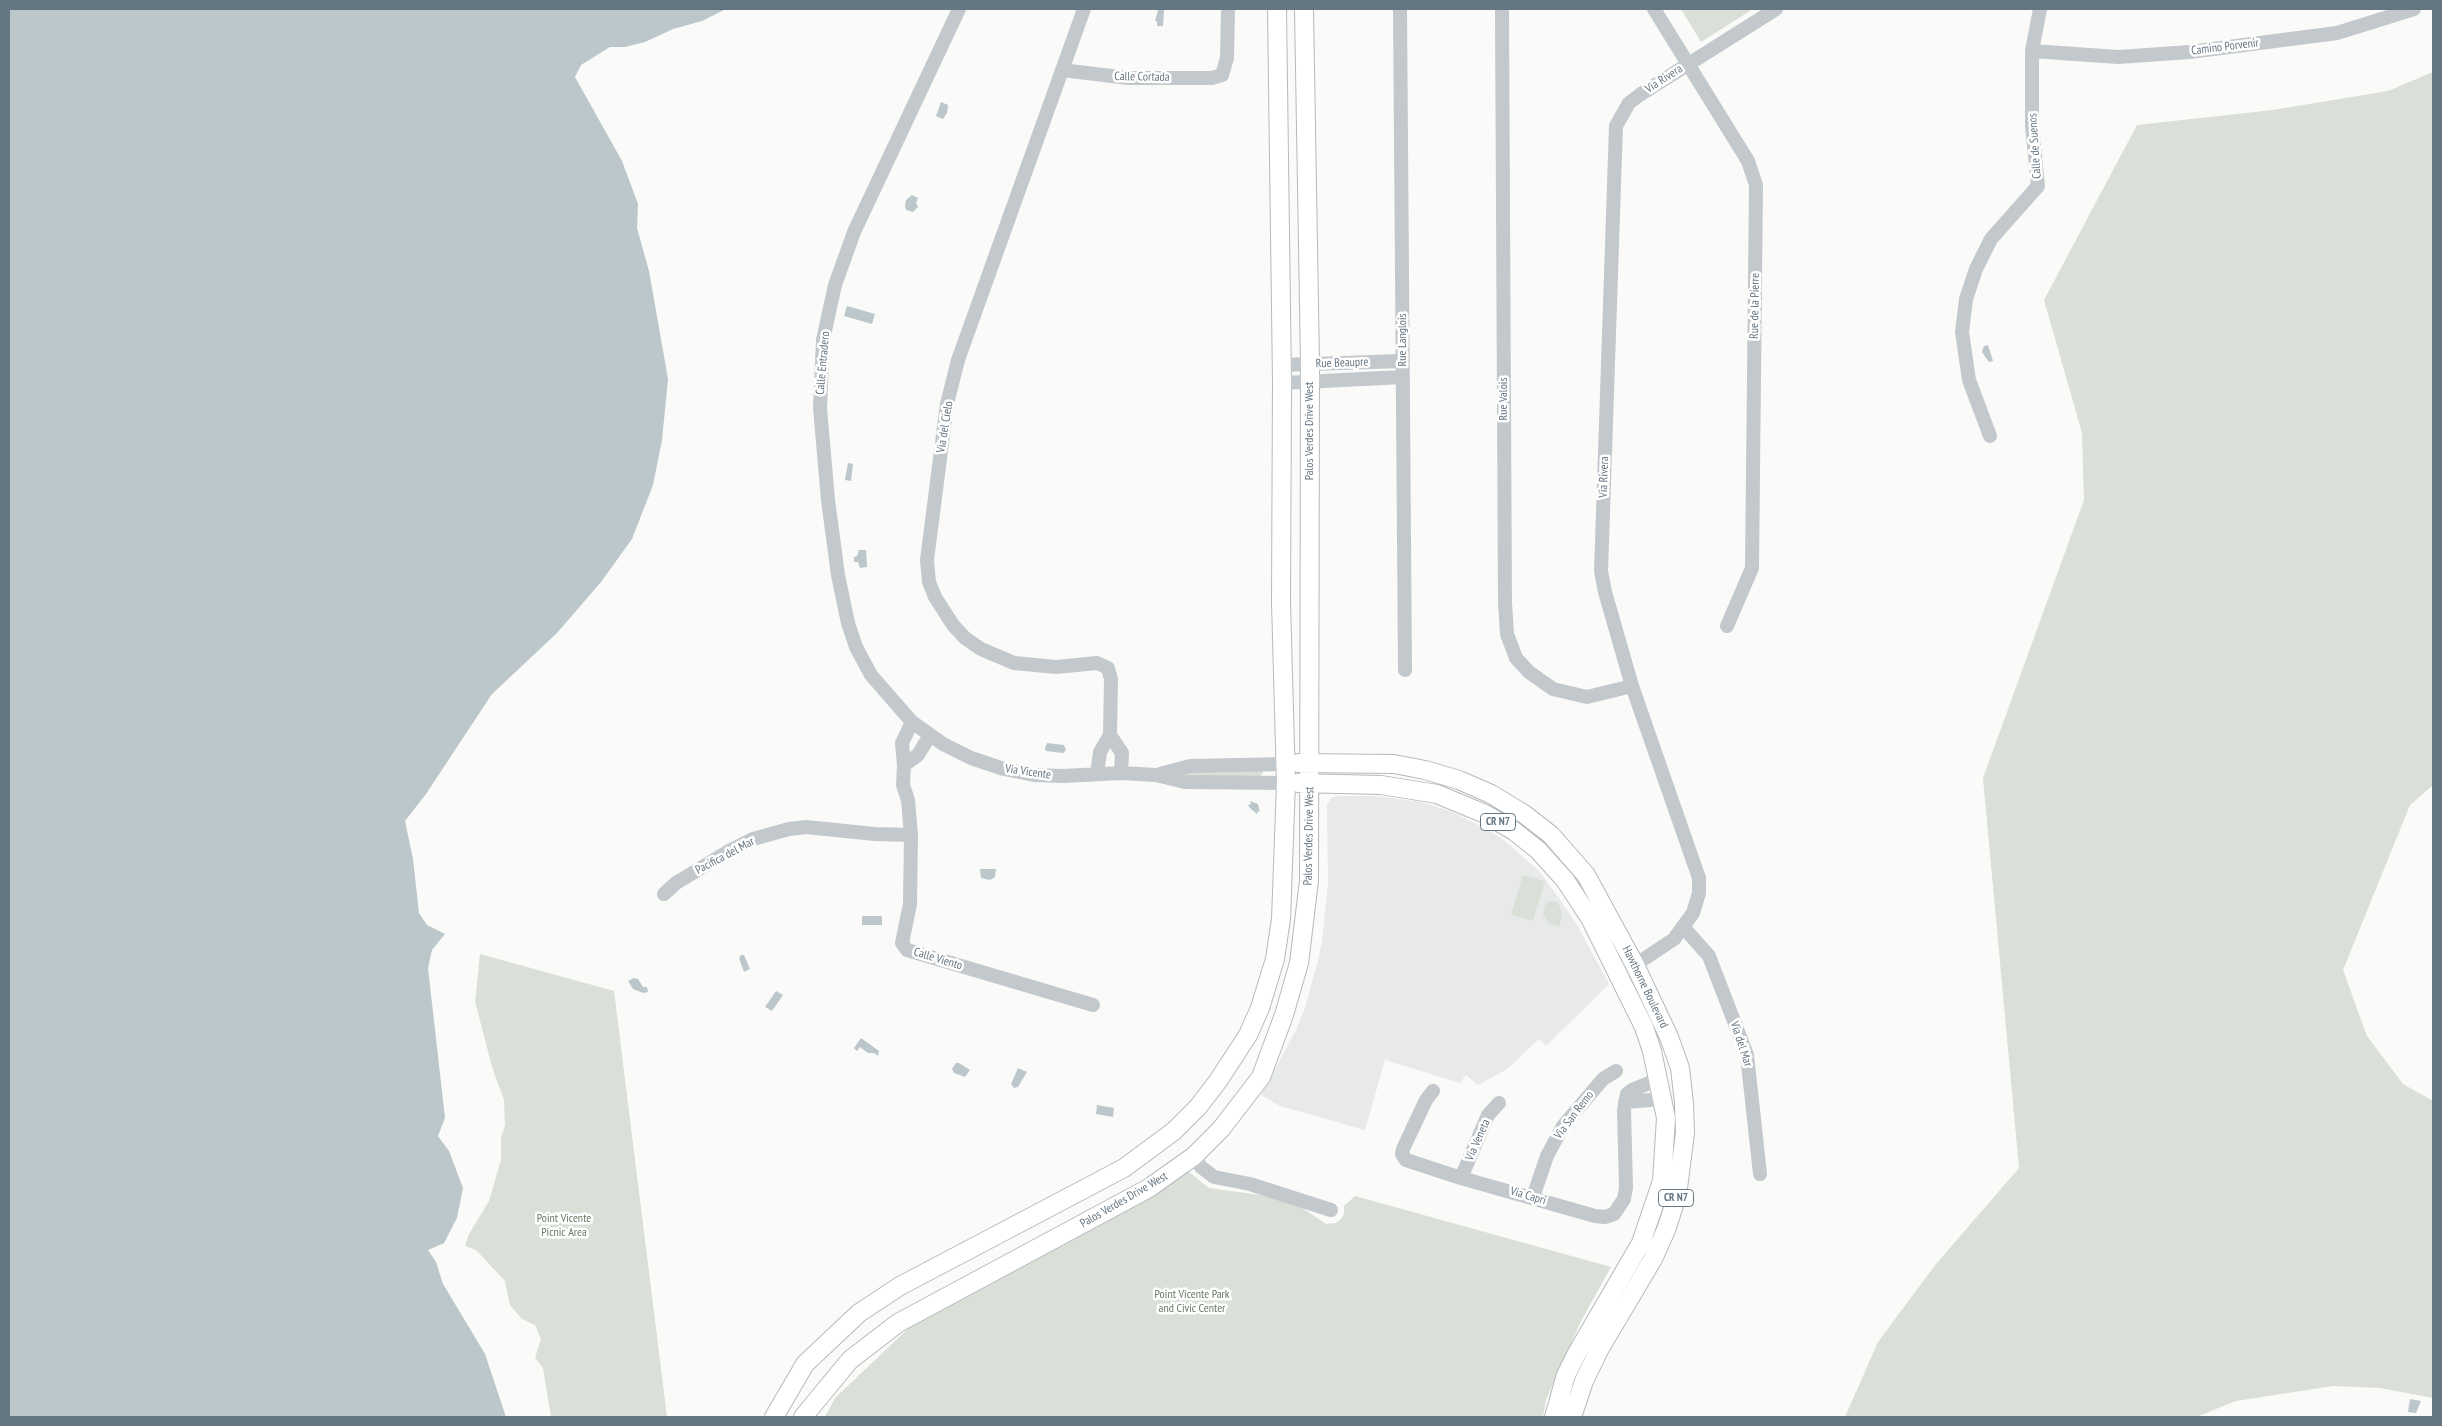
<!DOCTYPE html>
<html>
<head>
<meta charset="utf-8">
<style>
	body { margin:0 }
	#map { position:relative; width:2442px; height:1426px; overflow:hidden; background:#fafaf8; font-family:"PT Sans Narrow",sans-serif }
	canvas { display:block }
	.frame { position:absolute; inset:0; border:10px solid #657683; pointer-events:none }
</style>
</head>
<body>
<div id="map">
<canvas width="2442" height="1426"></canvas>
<div class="frame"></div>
</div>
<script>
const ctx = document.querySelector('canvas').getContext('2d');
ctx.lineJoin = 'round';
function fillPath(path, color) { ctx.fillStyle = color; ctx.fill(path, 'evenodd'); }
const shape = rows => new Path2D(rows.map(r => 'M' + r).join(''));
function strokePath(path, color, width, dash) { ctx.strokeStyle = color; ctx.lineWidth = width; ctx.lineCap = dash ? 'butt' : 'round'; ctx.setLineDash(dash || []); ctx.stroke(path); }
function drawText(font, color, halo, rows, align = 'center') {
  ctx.font = font + ' "PT Sans Narrow",sans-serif'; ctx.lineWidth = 5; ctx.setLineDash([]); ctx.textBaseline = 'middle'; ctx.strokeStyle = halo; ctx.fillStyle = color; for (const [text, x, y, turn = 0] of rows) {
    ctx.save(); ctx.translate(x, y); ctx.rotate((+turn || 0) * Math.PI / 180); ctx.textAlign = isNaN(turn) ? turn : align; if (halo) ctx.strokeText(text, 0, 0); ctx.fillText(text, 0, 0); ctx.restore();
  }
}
fillPath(shape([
	[1337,796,1376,796,1421,802,1450,811,1483,827,1504,840,1539,871,1558,897,1576,923,1609,984,1546,1046,1539,1039,1506,1070,1478,1085,1466,1075,1460,1083,1385,1060,1365,1130,1280,1106,1261,1095,1296,1030,1305,1008,1318,960,1322,941,1328,884,1327,805,1331,798]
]), '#e8e9e9');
fillPath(shape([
	[1681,9,1753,9,1701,42],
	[2433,72,2433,785,2410,805,2343,970,2367,1036,2403,1084,2433,1101,2433,1398,2380,1388,2333,1386,2236,1401,2196,1417,1845,1417,1878,1342,1936,1264,2019,1168,1983,778,2084,500,2082,433,2044,300,2137,125,2273,110,2388,91],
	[1262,770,1263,773,1260,776,1190,776,1173,772],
	[1523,875,1545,881,1533,921,1511,915],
	[1550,901,1557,902,1560,907,1562,915,1559,927,1548,923,1543,914,1545,905],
	[480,954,614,991,667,1417,551,1417,543,1368,535,1358,541,1339,535,1325,522,1319,510,1305,505,1281,476,1250,465,1246,468,1236,489,1201,501,1160,501,1138,505,1125,504,1100,493,1070,475,1002],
	[1184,1172,1189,1172,1209,1188,1261,1195,1298,1205,1326,1224,1336,1223,1341,1219,1344,1214,1344,1206,1355,1196,1611,1267,1581,1321,1546,1400,1543,1417,825,1417,835,1398,915,1322]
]), '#dadfd7');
fillPath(shape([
	[9,9,726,9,702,21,673,29,645,42,625,47,610,47,581,65,575,77,622,161,638,204,637,228,649,271,668,379,662,440,653,485,632,539,601,582,557,633,492,694,426,794,405,821,413,859,419,913,427,925,445,934,432,950,428,968,445,1118,438,1136,449,1151,463,1188,457,1218,444,1243,428,1250,436,1262,443,1284,485,1354,506,1417,9,1417],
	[1158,10,1164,10,1163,26,1157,26,1157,21,1155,21],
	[941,102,948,105,947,113,943,119,936,116],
	[912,195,918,198,916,203,918,207,913,212,906,210,905,206,906,200],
	[847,306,875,314,872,324,844,316],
	[1988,345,1993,361,1989,362,1982,352,1984,346],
	[848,463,853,464,851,481,845,480],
	[859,550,866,550,867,567,860,568,858,562,854,562,854,557,857,556],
	[1047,743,1064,745,1066,750,1063,753,1046,751,1045,748],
	[1250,801,1258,804,1260,812,1258,811,1257,814,1251,809,1248,805,1251,804],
	[980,869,996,869,995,877,990,880,981,878],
	[862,916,882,916,882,925,862,925],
	[741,955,744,955,750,969,744,972,739,958],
	[634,978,638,979,643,987,647,987,648,992,643,993,633,989,628,981],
	[776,991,783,995,772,1011,765,1007],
	[861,1038,879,1051,878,1056,874,1053,868,1053,860,1047,857,1051,854,1048],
	[956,1063,959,1063,970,1070,965,1077,954,1073,952,1069],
	[1018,1068,1027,1072,1018,1087,1014,1088,1011,1084],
	[1097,1105,1114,1108,1113,1117,1096,1114],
	[2410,1399,2421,1401,2416,1413,2408,1412]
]), '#bbc7cb');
const major = shape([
	[1298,763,1394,764,1425,770,1459,780,1491,794,1524,814,1551,835,1586,875,1635,965,1669,1037,1680,1068,1684,1103,1685,1133,1677,1196,1666,1230,1653,1259,1599,1350,1584,1381,1572,1417],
	[1298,783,1381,785,1437,794,1485,814,1514,831,1538,850,1565,880,1590,918,1644,1027,1652,1051,1666,1118,1662,1181,1641,1243,1577,1353,1566,1375,1554,1417],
	[774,1417,805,1364,859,1313,900,1286,1124,1168,1174,1131,1198,1107,1218,1081,1248,1035,1260,1008,1275,959,1281,919,1286,783,1281,602,1282,383,1277,9],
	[803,1417,850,1360,898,1323,1149,1188,1194,1156,1221,1129,1261,1077,1284,1015,1299,963,1309,881,1310,364,1304,9]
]);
strokePath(major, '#b5babe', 20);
strokePath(shape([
	[959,9,854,232,835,285,823,340,820,408,828,500,838,575,848,623,856,647,871,675,912,722,943,744,971,758,1004,769,1034,775,1063,776,1121,773,1156,775,1185,782,1286,783],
	[1084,9,958,360,947,404,927,560,929,582,935,597,953,625,965,638,981,649,1014,663,1056,667,1097,663,1108,668,1111,679,1110,735,1100,752,1097,774],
	[1400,9,1405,670],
	[1502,9,1505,603,1507,634,1516,658,1529,672,1553,689,1587,697,1632,686],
	[1654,9,1748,161,1756,185,1752,568,1727,626],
	[2032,51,2118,57,2190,52,2337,33,2414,9],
	[1062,70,1128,78,1212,78,1222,75,1227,58,1228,9],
	[1281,365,1403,361],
	[1282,383,1403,377],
	[1990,436,1969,380,1962,332,1966,299,1976,269,1991,239,2038,186,2032,126,2032,51,2040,9],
	[912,722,902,743,904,765,903,785,908,800,911,835,910,904,902,943,907,950,1093,1005],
	[1110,735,1122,753,1121,773],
	[904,765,918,755,930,735],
	[1160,774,1190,766,1286,764],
	[664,894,676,883,729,851,753,839,789,829,806,827,875,834,911,835],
	[1684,928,1709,956,1747,1055,1760,1174],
	[1616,972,1635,965,1674,939,1693,913,1699,893,1699,878,1632,686,1605,592,1601,571,1616,126,1629,103,1641,94,1776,9],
	[1433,1091,1426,1100,1403,1149,1402,1154,1406,1160,1461,1178,1595,1216,1605,1217,1614,1214,1624,1199,1626,1188,1624,1110,1627,1094,1632,1090,1659,1079],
	[1625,1102,1663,1099],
	[1194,1156,1201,1167,1214,1177,1250,1184,1331,1210],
	[1461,1178,1488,1115,1499,1103],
	[1533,1197,1547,1156,1563,1126,1603,1079,1616,1071]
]), '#c3c8cc', 14);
strokePath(major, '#fff', 18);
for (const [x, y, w] of [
	[1498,822,35],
	[1676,1198,35]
]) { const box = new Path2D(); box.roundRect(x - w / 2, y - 8.5, w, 17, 4); ctx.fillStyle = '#fff'; ctx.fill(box); strokePath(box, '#657683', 1); }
drawText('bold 11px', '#657683', null, [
	["CR N7",1498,822],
	["CR N7",1676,1198]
]);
drawText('12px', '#657683', '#fff', [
	["Camino Porvenir",2225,47,-7],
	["Calle Cortada",1142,77,1],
	["Via Rivera",1664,79,-33],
	["Calle de Suenos",2035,146,-94],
	["Rue de la Pierre",1755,306,-89],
	["Rue Langlois",1403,340,-90],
	["Calle Entradero",823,363,-85],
	["Rue Beaupre",1342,363,-2],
	["Rue Valois",1504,399,-90],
	["Via del Cielo",945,427,-81],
	["Palos Verdes Drive West",1310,431,-90],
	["Via Rivera",1604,477,-88],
	["Via Vicente",1028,772,8],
	["Palos Verdes Drive West",1309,836,-89],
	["Pacifica del Mar",725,856,-28],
	["Calle Viento",938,959,17],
	["Hawthorne Boulevard",1645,987,64],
	["Via del Mar",1741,1044,72],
	["Via San Remo",1574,1115,-53],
	["Via Veneta",1478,1140,-66],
	["Via Capri",1528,1196,16],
	["Palos Verdes Drive West",1124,1200,-30]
]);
drawText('12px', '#687a64', '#fff', [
	["Point Vicente",564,1219],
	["Picnic Area",564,1233],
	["Point Vicente Park",1192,1295],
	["and Civic Center",1192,1309]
]);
</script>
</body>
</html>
